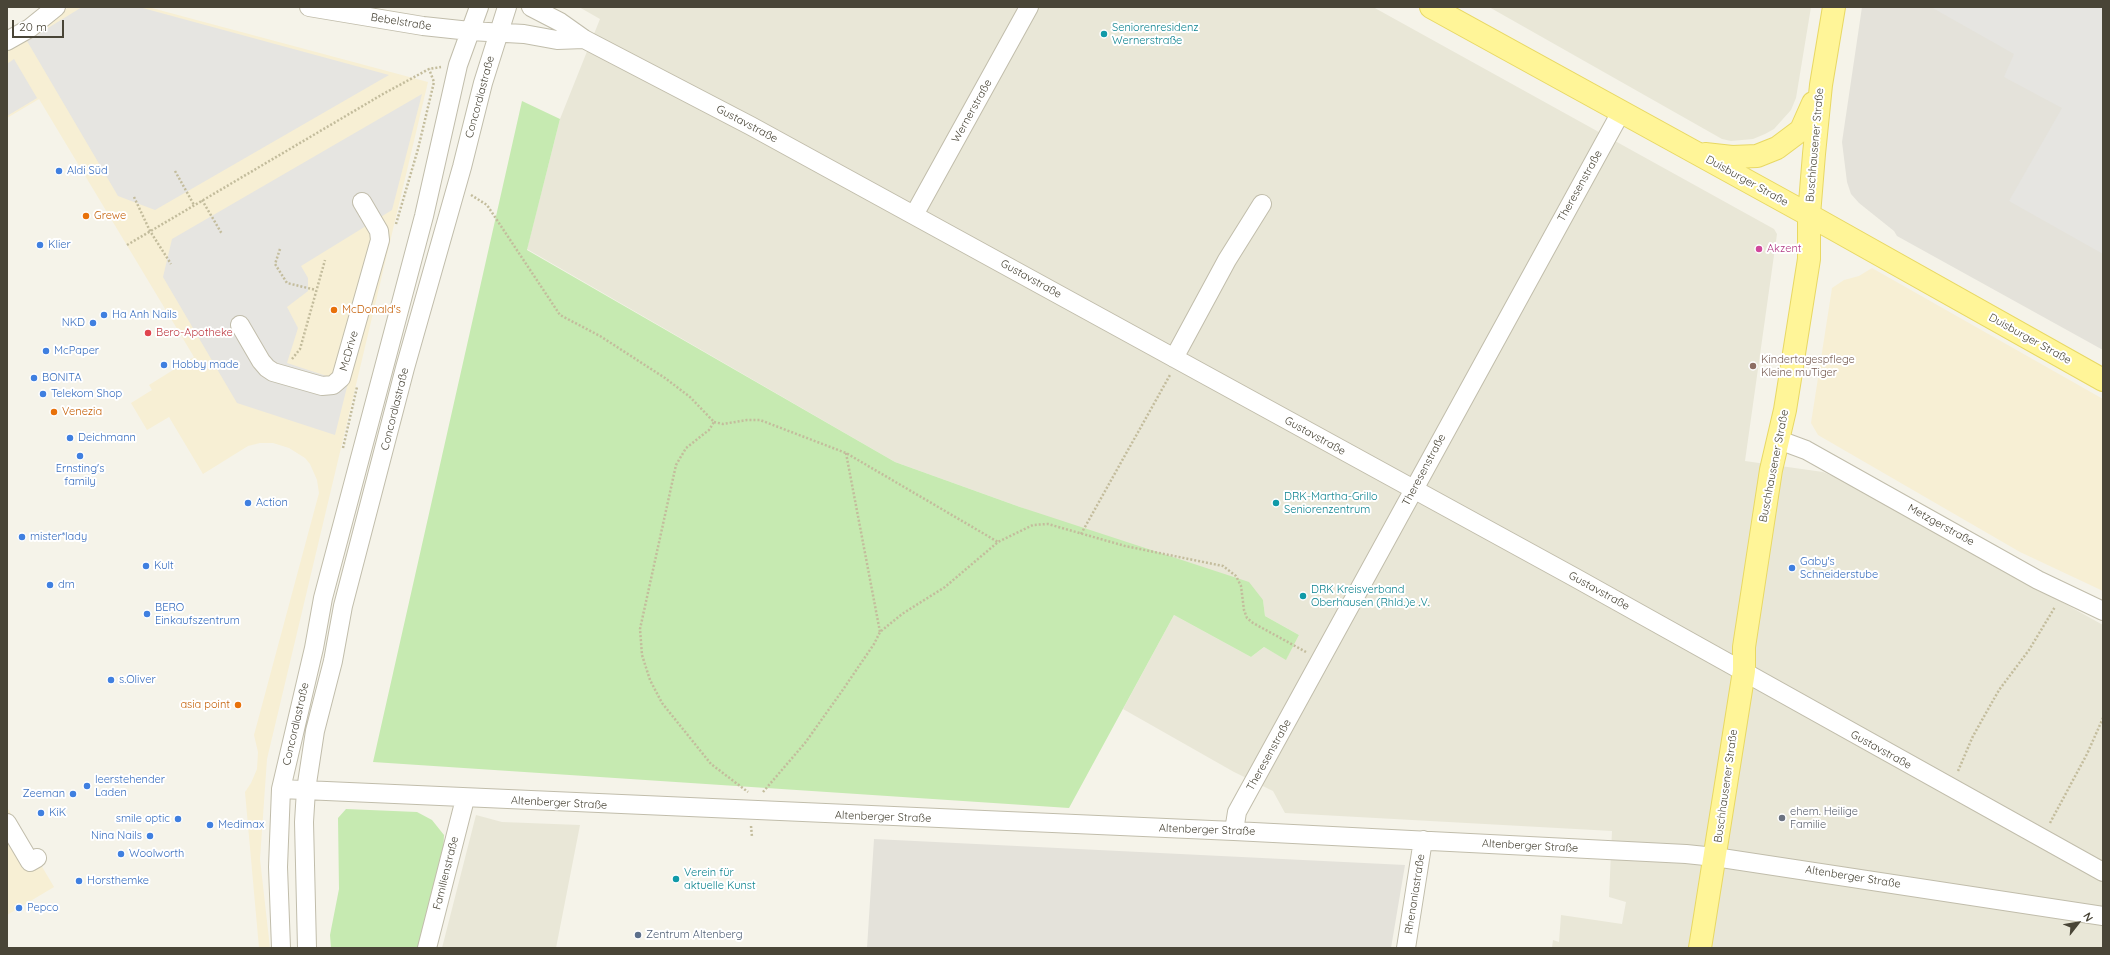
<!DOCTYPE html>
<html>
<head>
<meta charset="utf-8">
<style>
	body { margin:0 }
	#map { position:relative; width:2110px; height:955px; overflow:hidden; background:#f5f3e9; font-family:Quicksand,sans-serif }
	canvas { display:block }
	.frame { position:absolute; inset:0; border:8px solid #494537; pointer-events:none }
	.north { position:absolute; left:2058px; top:903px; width:40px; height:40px; -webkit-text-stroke:3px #fff; paint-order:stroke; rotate:59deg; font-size:11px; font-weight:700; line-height:16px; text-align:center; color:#494537 }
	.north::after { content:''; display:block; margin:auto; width:14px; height:18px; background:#494537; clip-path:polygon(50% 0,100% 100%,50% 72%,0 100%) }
	.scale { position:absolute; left:12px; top:20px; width:52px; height:18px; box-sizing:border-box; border:2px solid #494537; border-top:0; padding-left:5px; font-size:12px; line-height:14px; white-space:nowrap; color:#494537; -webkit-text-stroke:3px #fff; paint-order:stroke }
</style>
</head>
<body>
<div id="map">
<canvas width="2110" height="955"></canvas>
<div class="frame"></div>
<div class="north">N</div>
<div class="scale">20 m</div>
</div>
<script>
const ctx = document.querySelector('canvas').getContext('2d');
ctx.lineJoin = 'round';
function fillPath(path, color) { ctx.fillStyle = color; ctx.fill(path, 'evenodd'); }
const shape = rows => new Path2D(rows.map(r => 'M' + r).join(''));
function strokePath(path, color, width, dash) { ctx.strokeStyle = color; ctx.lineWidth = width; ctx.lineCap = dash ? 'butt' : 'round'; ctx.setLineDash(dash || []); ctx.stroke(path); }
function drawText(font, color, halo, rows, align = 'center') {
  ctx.font = font + ' Quicksand,sans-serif'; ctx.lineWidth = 4; ctx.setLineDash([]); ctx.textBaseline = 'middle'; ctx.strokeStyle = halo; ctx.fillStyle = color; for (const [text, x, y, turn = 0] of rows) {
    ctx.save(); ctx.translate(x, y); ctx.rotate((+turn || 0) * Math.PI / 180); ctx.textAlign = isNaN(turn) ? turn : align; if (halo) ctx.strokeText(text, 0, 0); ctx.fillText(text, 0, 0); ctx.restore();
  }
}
fillPath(shape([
	[579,7,1373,7,1774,229,1777,234,1745,461,1823,472,1845,481,2103,625,2103,948,1552,948,1553,940,1559,942,1561,915,1622,924,1626,902,1609,897,1612,831,1285,813,1273,791,1234,772,1123,709,1174,615,1251,657,1264,647,1286,659,1299,635,1265,616,1263,600,1020,507,895,462,527,249,560,119,600,19],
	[1489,7,1811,7,1796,98,1791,110,1774,129,1765,134,1753,139,1731,141,1722,139],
	[476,815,502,822,580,825,556,948,442,948]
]), '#e9e7d7');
fillPath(shape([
	[69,7,148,7,428,82,267,759,260,859,270,948,259,948,245,792,251,783,257,769,258,752,254,735,319,493,317,480,310,464,305,458,289,448,273,443,260,443,248,446,203,474,169,417,147,430,131,403,152,390,149,385,194,357,39,99,7,118,7,44],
	[1872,268,2103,399,2103,591,2020,552,1818,435,1811,423,1832,288,1844,280,1859,276],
	[7,807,54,887,7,915]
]), '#f7efd4');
fillPath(shape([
	[1862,7,2103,7,2103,350,1897,236,1894,231,1859,203,1851,194,1847,182,1842,142],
	[874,839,1405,865,1391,948,867,948]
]), '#e4e2da');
fillPath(shape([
	[522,101,560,119,527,250,895,462,1020,507,1249,582,1263,600,1265,616,1299,635,1286,660,1264,647,1251,657,1174,615,1069,808,373,762],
	[346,809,417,812,432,820,444,835,443,857,420,948,331,948,330,935,339,889,338,818]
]), '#c6eab1');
fillPath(shape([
	[82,7,139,7,389,75,155,210,118,196,27,41],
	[1931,7,2103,7,2103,254,2009,201,2062,108,2004,77,2014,54],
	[14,59,37,98,7,116,7,64],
	[422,94,392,210,301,266,308,278,308,291,287,307,298,328,287,363,348,383,335,435,237,403,163,277,172,239]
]), '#e6e5e1');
const minor = shape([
	[309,7,423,26,470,31,524,34,557,40,584,39],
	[531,7,560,22,584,39,751,126,1574,577,2103,872],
	[7,41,30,28,56,7],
	[914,215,1029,7],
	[240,325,261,361,267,368,273,372,322,386,333,385,341,378,380,240,379,231,362,202],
	[1174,358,1227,260,1262,204],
	[1779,440,1806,450,2038,580,2103,611],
	[281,789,1234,831,1686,854,1715,857,2103,916],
	[7,823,30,862,37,858],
	[1234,831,1237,812,1621,112],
	[281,948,278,867,281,789,314,648,323,598,424,216,458,65,479,7],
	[307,948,304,822,306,790,315,731,333,661,343,606,405,368,462,167,483,83,507,7],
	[427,948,465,799],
	[1406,948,1423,840]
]);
const major = shape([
	[1431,7,1809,215,2103,380],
	[1705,154,1732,157,1757,156,1777,148,1801,130,1813,103],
	[1700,948,1744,671,1744,647,1771,470,1785,410,1809,259,1809,215,1814,154,1821,85,1834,7]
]);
strokePath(minor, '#c1bdab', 20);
strokePath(major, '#e8d864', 24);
strokePath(shape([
	[175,171,194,205],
	[471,195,487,205,560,315,600,336,665,378,690,397,714,422,709,430,686,448,676,465,640,629,642,655,650,680,662,703,711,764,748,792],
	[134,197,150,231,171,264],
	[202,200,222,234],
	[396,224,418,149,434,82,429,69],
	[127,245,383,94,429,69,441,67],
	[280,249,275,264,287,283,316,290],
	[292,359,300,349,325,260],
	[714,422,723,424,747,420,760,420,846,453,998,542],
	[343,448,357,387],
	[846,453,880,632],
	[1081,534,1170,375],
	[1958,771,1973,736,1999,690,2029,650,2055,607],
	[763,792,805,743,842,691,874,644,880,632,902,614,945,587,998,542,1033,525,1048,524,1125,546,1223,566,1236,576,1241,586,1244,610,1247,618,1253,623,1306,652],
	[2050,823,2087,754,2103,718],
	[751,826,752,837]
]), '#c3bc9c', 2.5, [2, 2]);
strokePath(minor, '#fff', 18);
strokePath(major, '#fff598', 22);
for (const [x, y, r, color] of [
	[1104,34,4,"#0f9aa8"],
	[59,171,4,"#3f7fe0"],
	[86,216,4,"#e8710a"],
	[40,245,4,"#3f7fe0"],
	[1759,249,4,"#d1479c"],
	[334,310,4,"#e8710a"],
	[104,315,4,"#3f7fe0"],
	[93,323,4,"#3f7fe0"],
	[148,333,4,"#e0444e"],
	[46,351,4,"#3f7fe0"],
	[164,365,4,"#3f7fe0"],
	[1753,366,4,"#8d6e63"],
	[34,378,4,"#3f7fe0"],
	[43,394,4,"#3f7fe0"],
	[54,412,4,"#e8710a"],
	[70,438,4,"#3f7fe0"],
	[80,456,4,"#3f7fe0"],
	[248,503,4,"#3f7fe0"],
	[1276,503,4,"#0f9aa8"],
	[22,537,4,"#3f7fe0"],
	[146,566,4,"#3f7fe0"],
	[1792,568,4,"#3f7fe0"],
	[50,585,4,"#3f7fe0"],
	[1303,596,4,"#0f9aa8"],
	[147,614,4,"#3f7fe0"],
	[111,680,4,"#3f7fe0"],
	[238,705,4,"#e8710a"],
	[87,786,4,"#3f7fe0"],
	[73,794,4,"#3f7fe0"],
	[41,813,4,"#3f7fe0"],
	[1782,818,4,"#6b7280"],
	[178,819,4,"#3f7fe0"],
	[210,825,4,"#3f7fe0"],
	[150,836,4,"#3f7fe0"],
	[121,854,4,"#3f7fe0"],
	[676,879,4,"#0f9aa8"],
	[79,881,4,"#3f7fe0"],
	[19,908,4,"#3f7fe0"],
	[638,935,4,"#5c6f8a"]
]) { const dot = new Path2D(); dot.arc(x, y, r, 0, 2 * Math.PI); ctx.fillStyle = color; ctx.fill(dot); strokePath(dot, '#fff', 1.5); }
drawText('11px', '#494537', '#fff', [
	["Bebelstraße",401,22,9],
	["Concordiastraße",480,97,-75],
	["Wernerstraße",972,111,-61],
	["Gustavstraße",747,124,28],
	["Buschhausener Straße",1815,145,-85],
	["Duisburger Straße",1747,181,29],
	["Theresenstraße",1580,186,-61],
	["Gustavstraße",1031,279,29],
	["Duisburger Straße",2030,339,29],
	["McDrive",349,351,-74],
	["Concordiastraße",395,409,-76],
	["Gustavstraße",1315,436,29],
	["Buschhausener Straße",1774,466,-79],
	["Theresenstraße",1424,470,-62],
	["Metzgerstraße",1941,525,29],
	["Gustavstraße",1599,591,29],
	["Concordiastraße",296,724,-77],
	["Gustavstraße",1881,750,29],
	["Theresenstraße",1269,755,-61],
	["Buschhausener Straße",1726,786,-82],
	["Altenberger Straße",559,803,3],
	["Altenberger Straße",883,817,2],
	["Altenberger Straße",1207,830,2],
	["Altenberger Straße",1530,846,3],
	["Familienstraße",446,873,-76],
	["Altenberger Straße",1853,877,9],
	["Rhenaniastraße",1415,894,-81]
]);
drawText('11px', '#0d838f', '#fff', [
	["Seniorenresidenz",1112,28],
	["Wernerstraße",1112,41],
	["DRK-Martha-Grillo",1284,497],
	["Seniorenzentrum",1284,510],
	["DRK Kreisverband",1311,590],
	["Oberhausen (Rhld.)e .V.",1311,603],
	["Verein für",684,873],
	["aktuelle Kunst",684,886]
], 'left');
drawText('11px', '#366cbe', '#fff', [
	["Aldi Süd",67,171],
	["Klier",48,245],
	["Ha Anh Nails",112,315],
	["NKD",85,323,"right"],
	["McPaper",54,351],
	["Hobby made",172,365],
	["BONITA",42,378],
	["Telekom Shop",51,394],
	["Deichmann",78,438],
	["Ernsting's",80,469,"center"],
	["family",80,482,"center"],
	["Action",256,503],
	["mister*lady",30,537],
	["Gaby's",1800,562],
	["Schneiderstube",1800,575],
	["Kult",154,566],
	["dm",58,585],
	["BERO",155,608],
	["Einkaufszentrum",155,621],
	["s.Oliver",119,680],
	["leerstehender",95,780],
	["Laden",95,793],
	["Zeeman",65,794,"right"],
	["KiK",49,813],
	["smile optic",170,819,"right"],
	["Medimax",218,825],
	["Nina Nails",142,836,"right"],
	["Woolworth",129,854],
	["Horsthemke",87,881],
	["Pepco",27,908]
], 'left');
drawText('11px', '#c56008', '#fff', [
	["Grewe",94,216],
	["McDonald's",342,310],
	["Venezia",62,412],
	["asia point",230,705,"right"]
], 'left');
drawText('11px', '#b23c85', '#fff', [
	["Akzent",1767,249]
], 'left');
drawText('11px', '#be3a42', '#fff', [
	["Bero-Apotheke",156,333]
], 'left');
drawText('11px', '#785e54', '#fff', [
	["Kindertagespflege",1761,360],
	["Kleine muTiger",1761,373]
], 'left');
drawText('11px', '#5b616d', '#fff', [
	["ehem. Heilige",1790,812],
	["Familie",1790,825]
], 'left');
drawText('11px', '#4e5e75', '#fff', [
	["Zentrum Altenberg",646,935]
], 'left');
</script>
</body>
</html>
